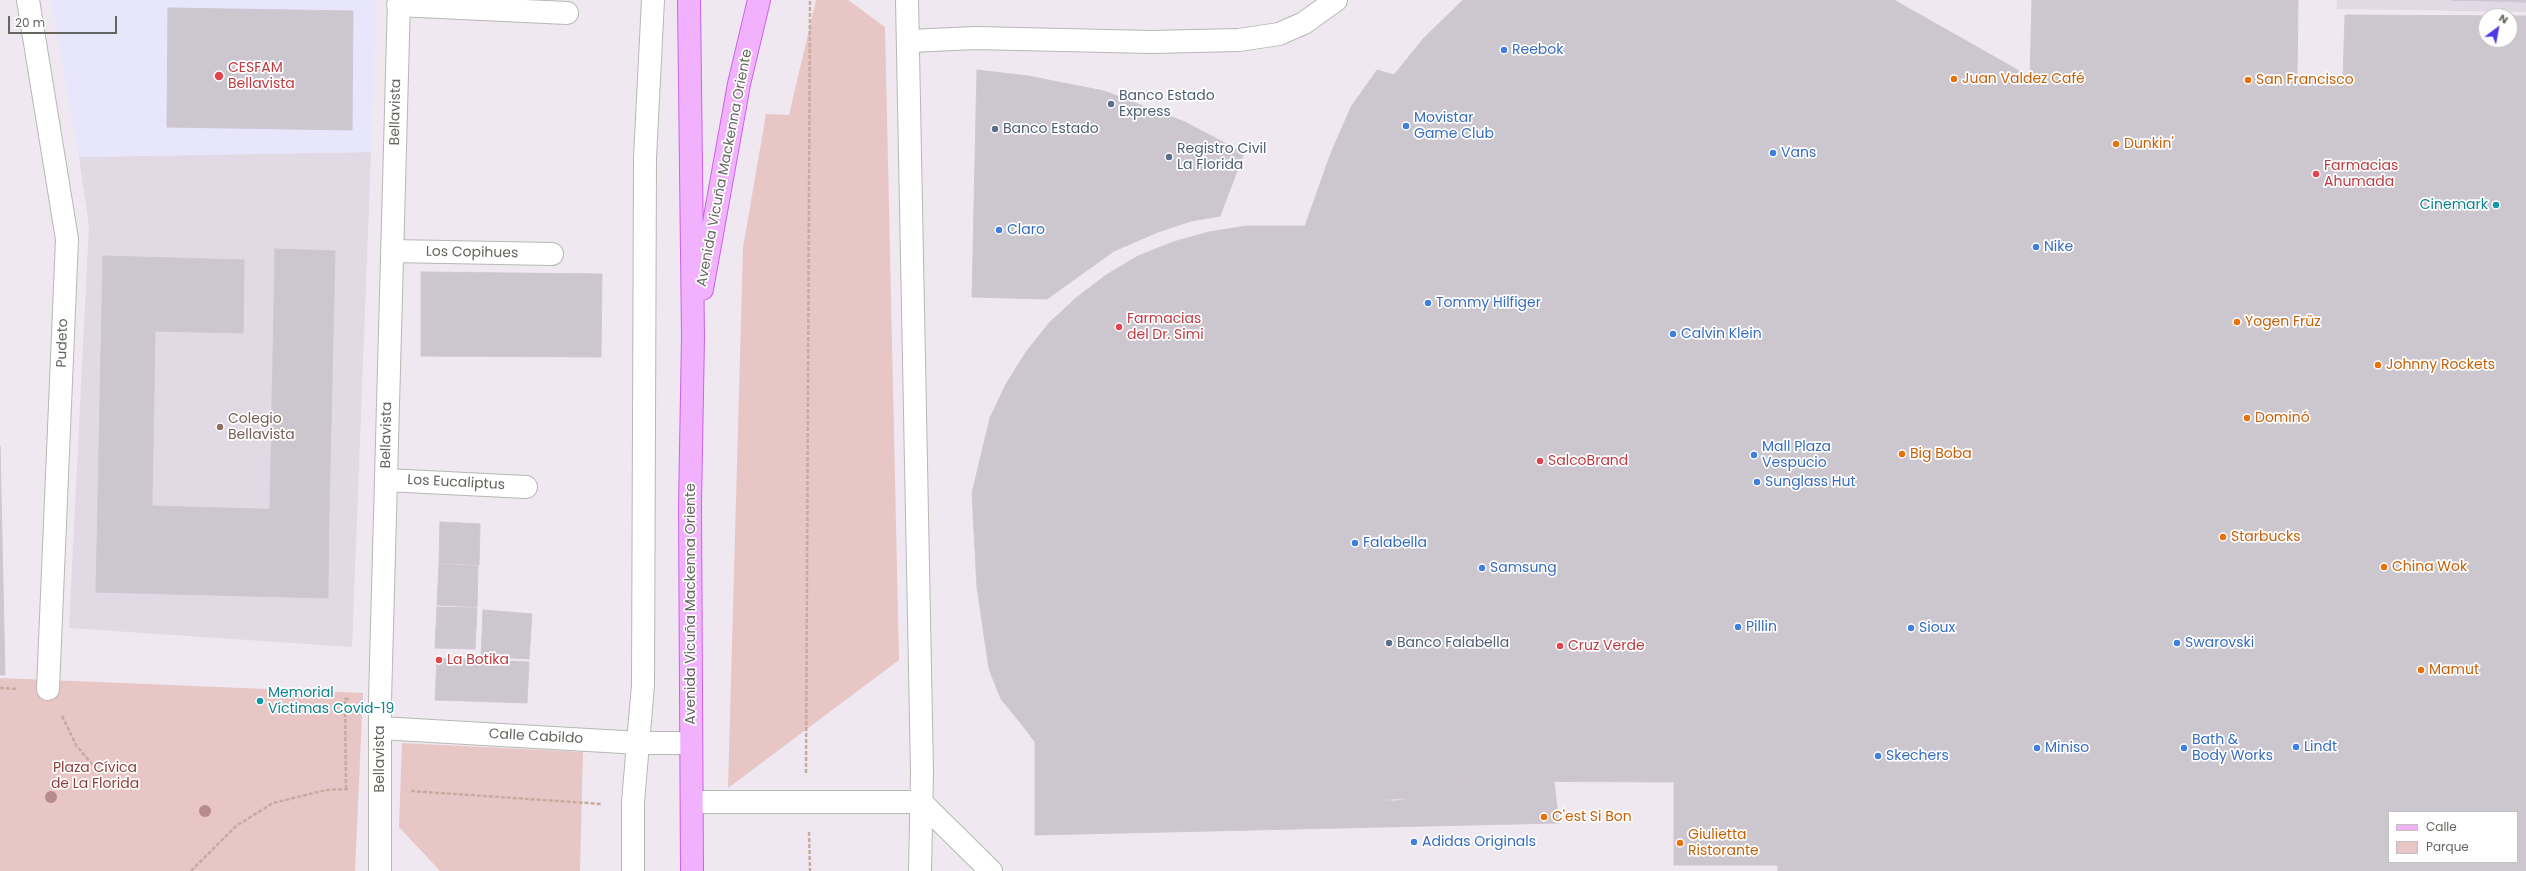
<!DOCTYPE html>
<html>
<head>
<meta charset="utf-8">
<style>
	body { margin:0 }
	#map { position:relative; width:2526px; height:871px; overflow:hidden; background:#efe8f0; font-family:Poppins,sans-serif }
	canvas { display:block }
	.legend { position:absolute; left:2388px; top:811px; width:130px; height:52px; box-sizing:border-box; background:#fff; border:1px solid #c1c2bf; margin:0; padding:5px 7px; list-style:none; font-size:12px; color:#63675f }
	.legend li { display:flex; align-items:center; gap:8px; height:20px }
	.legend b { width:20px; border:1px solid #c1c2bf }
	.north { position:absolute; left:2478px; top:8px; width:40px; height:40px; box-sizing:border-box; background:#fff; border:1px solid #c1c2bf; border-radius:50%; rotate:32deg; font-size:11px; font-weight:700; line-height:16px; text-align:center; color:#63675f }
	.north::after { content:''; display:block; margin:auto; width:14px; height:18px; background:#4a39e5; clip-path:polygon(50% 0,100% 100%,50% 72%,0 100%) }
	.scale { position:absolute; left:8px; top:16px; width:109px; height:18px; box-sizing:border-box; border:2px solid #63675f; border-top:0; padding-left:5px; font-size:12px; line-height:14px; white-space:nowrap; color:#63675f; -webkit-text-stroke:3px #fff; paint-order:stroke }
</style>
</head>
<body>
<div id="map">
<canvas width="2526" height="871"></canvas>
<ul class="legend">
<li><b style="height:5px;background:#f2b1fd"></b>Calle</li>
<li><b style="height:11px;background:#e7c6c5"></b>Parque</li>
</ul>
<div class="north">N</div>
<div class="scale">20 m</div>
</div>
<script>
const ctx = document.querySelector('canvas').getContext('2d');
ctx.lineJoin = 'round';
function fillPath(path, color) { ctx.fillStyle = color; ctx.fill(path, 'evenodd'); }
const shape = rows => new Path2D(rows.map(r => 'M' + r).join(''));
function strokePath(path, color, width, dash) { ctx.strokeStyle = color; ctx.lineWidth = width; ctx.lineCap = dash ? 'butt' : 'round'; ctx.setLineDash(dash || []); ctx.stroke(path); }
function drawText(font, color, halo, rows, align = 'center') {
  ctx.font = font + ' Poppins,sans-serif'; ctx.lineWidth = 3.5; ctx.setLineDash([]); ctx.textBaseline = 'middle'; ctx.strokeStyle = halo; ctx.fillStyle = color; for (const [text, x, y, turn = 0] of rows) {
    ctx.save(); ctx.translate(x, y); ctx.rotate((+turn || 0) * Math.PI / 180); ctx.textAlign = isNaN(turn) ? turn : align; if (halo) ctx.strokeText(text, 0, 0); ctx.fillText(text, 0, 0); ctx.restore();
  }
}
fillPath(shape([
	[2337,0,2526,0,2526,12,2337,9],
	[371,152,352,647,69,628,89,226,79,157]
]), '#e1d9e3');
fillPath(shape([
	[51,0,376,0,371,152,79,157]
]), '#e8e6fb');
fillPath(shape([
	[816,0,848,0,885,27,899,660,728,788,743,248,766,114,789,115],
	[0,678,363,693,355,871,0,871],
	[402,743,583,752,580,871,440,871,399,827]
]), '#e7c6c5');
const building = shape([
	[1463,0,1894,0,2030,77,2032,0,2298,0,2297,78,2343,79,2345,15,2526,16,2526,871,1778,871,1778,865,1674,865,1674,782,1449,781,1432,792,1414,798,1376,800,1358,795,1342,787,1327,776,1315,761,1306,743,1290,740,1283,734,1279,726,1277,716,1083,718,1023,726,1001,699,989,669,977,587,972,493,990,418,1006,384,1026,352,1049,323,1076,298,1106,275,1138,256,1173,242,1209,232,1246,226,1305,226,1331,153,1351,107,1377,70,1394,75,1423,39,1463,0],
	[2486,16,2510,16,2510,40,2486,40,2486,16],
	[2389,812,2517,812,2517,862,2389,862,2389,812],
	[2451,0,2526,0,2526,2,2451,0],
	[168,8,353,11,352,130,167,127,168,8],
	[977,70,1028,76,1104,91,1185,122,1244,153,1220,216,1191,221,1158,232,1114,251,1047,299,972,297,977,70],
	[275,249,335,251,329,511,270,509,275,249],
	[103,256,244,260,243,333,155,331,152,506,329,511,328,598,96,592,103,256],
	[421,272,602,274,601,357,421,356,421,272],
	[0,446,5,675,0,675,0,446],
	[440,522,480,524,479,565,439,563,440,522],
	[439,564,478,566,477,607,437,605,439,564],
	[437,607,477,608,475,649,435,648,437,607],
	[483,610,532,614,529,659,481,656,483,610],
	[437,658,529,662,527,703,435,700,437,658],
	[1277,716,1279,726,1283,734,1290,740,1306,743,1315,761,1327,776,1342,787,1358,795,1376,800,1395,801,1414,798,1432,792,1449,781,1554,782,1559,823,1035,835,1035,742,1023,726,1083,718,1277,716]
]);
fillPath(building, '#ccc6ce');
strokePath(building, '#d1c6d5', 1);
const minor = shape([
	[28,0,67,239,48,689],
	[907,0,922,772,920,871],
	[398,5,567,13],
	[910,41,975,38,1151,42,1239,40,1279,34,1304,23,1336,0],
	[392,251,552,254],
	[386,480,526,487],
	[380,728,640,743,691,743],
	[692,802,921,802,991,871],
	[380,871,380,700,399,0],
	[633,871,633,802,643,685,645,158,653,0]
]);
const major = shape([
	[689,0,693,337,690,505,692,871],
	[702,289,739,84,759,0]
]);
strokePath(minor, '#b5b9b3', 24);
strokePath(major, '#c963ee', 24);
strokePath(shape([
	[0,688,17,689],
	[62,716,76,745,100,774],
	[806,773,810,0],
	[346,789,345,699,350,699],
	[411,791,602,804],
	[809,832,810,871],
	[191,871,236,826,273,803,326,790,348,789]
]), '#c8ab9f', 2.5, [4, 2]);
strokePath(minor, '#fff', 22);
strokePath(major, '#f2b1fd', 22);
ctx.fillStyle = '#b88b8c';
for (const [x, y] of [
	[51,797],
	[205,811]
]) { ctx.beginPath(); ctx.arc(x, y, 6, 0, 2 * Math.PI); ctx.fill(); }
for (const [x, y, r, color] of [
	[1504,50,4,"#3f7fe0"],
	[219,76,5,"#e0444e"],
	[1954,79,4,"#e8710a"],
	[2248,80,4,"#e8710a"],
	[1111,104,4,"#5c6f8a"],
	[1406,126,4,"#3f7fe0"],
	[995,129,4,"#5c6f8a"],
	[2116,144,4,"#e8710a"],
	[1773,153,4,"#3f7fe0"],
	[1169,157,4,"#5c6f8a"],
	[2316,174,4,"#e0444e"],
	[2496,205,4,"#0f9aa8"],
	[999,230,4,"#3f7fe0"],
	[2036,247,4,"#3f7fe0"],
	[1428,303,4,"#3f7fe0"],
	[2237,322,4,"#e8710a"],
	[1119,327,4,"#e0444e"],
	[1673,334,4,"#3f7fe0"],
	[2378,365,4,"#e8710a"],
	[2247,418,4,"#e8710a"],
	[220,427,4,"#8d6e63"],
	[1902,454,4,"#e8710a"],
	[1754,455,4,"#3f7fe0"],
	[1540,461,4,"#e0444e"],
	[1757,482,4,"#3f7fe0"],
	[2223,537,4,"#e8710a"],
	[1355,543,4,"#3f7fe0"],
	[2384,567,4,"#e8710a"],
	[1482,568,4,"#3f7fe0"],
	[1738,627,4,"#3f7fe0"],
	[1911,628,4,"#3f7fe0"],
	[1389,643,4,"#5c6f8a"],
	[2177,643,4,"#3f7fe0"],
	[1560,646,4,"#e0444e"],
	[439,660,4,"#e0444e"],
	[2421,670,4,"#e8710a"],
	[260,701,4,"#0f9aa8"],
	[2296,747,4,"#3f7fe0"],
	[2037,748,4,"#3f7fe0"],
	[2184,748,4,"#3f7fe0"],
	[1878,756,4,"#3f7fe0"],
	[1544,817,4,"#e8710a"],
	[1414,842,4,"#3f7fe0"],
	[1680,843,4,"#e8710a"]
]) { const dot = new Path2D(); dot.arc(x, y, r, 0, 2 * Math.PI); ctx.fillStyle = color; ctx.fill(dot); strokePath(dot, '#fff', 1.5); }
drawText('14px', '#366cbe', '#fff', [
	["Reebok",1512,50],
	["Movistar",1414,118],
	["Game Club",1414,134],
	["Vans",1781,153],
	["Claro",1007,230],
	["Nike",2044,247],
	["Tommy Hilfiger",1436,303],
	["Calvin Klein",1681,334],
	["Mall Plaza",1762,447],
	["Vespucio",1762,463],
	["Sunglass Hut",1765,482],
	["Falabella",1363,543],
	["Samsung",1490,568],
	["Pillin",1746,627],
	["Sioux",1919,628],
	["Swarovski",2185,643],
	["Bath &",2192,740],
	["Body Works",2192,756],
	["Lindt",2304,747],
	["Miniso",2045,748],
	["Skechers",1886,756],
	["Adidas Originals",1422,842]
], 'left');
drawText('14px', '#be3a42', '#fff', [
	["CESFAM",228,68],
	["Bellavista",228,84],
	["Farmacias",2324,166],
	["Ahumada",2324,182],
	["Farmacias",1127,319],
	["del Dr. Simi",1127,335],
	["SalcoBrand",1548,461],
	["Cruz Verde",1568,646],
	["La Botika",447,660]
], 'left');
drawText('14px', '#c56008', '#fff', [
	["Juan Valdez Café",1962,79],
	["San Francisco",2256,80],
	["Dunkin'",2124,144],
	["Yogen Früz",2245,322],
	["Johnny Rockets",2386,365],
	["Dominó",2255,418],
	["Big Boba",1910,454],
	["Starbucks",2231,537],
	["China Wok",2392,567],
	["Mamut",2429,670],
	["C'est Si Bon",1552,817],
	["Giulietta",1688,835],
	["Ristorante",1688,851]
], 'left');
drawText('14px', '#4e5e75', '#fff', [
	["Banco Estado",1119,96],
	["Express",1119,112],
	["Banco Estado",1003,129],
	["Registro Civil",1177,149],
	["La Florida",1177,165],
	["Banco Falabella",1397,643]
], 'left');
drawText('14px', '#63675f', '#fff', [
	["Bellavista",396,112,-89],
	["Avenida Vicuña Mackenna Oriente",725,168,-79],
	["Los Copihues",472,253,1],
	["Pudeto",63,343,-88],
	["Bellavista",387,435,-89],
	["Los Eucaliptus",456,483,3],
	["Avenida Vicuña Mackenna Oriente",691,604,-90],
	["Calle Cabildo",536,737,3],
	["Bellavista",380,759,-90]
]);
drawText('14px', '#0d838f', '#fff', [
	["Cinemark",2488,205],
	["Memorial",268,693,"left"],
	["Víctimas Covid-19",268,709,"left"]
], 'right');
drawText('14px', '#785e54', '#fff', [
	["Colegio",228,419],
	["Bellavista",228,435]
], 'left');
drawText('14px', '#8b3f3a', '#fff', [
	["Plaza Cívica",95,768],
	["de La Florida",95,784]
]);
</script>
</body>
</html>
